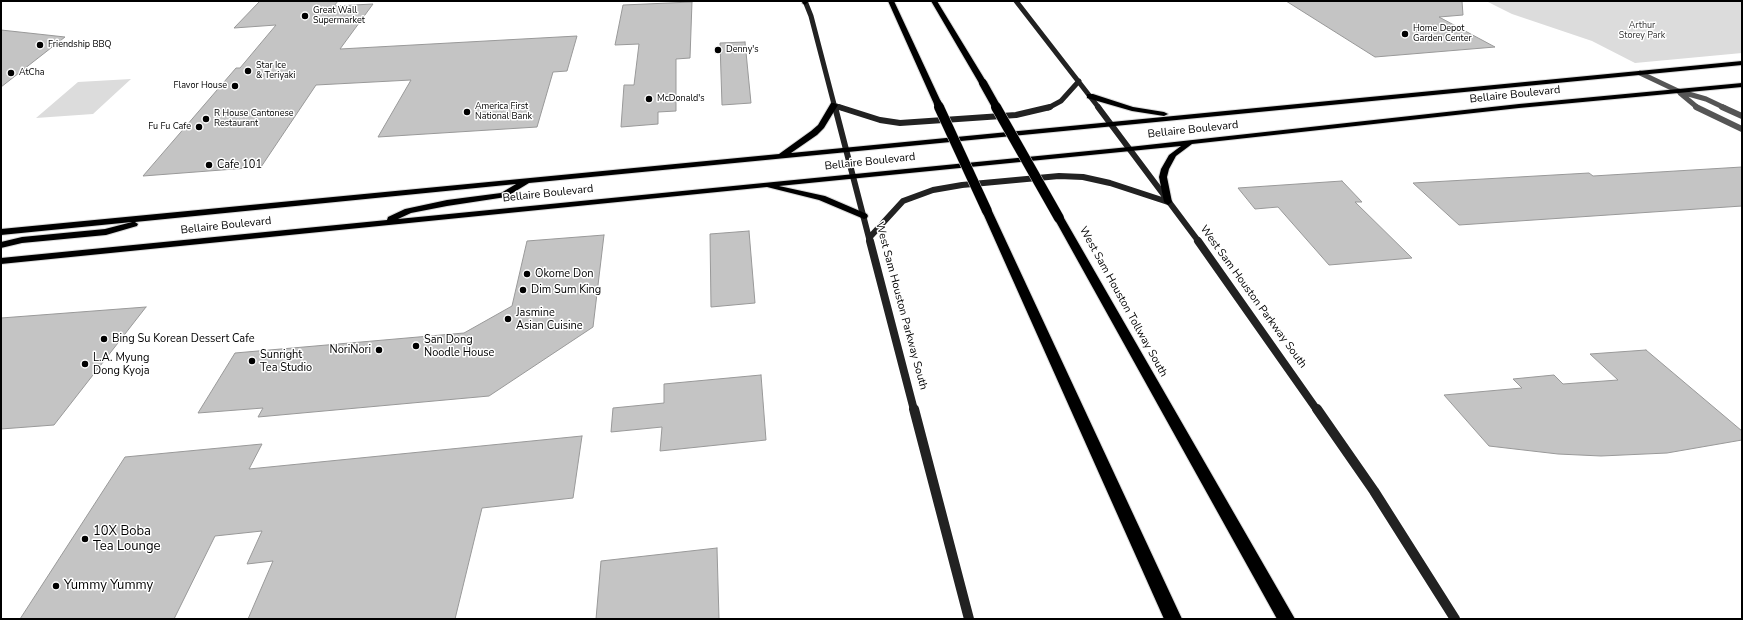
<!DOCTYPE html>
<html>
<head>
<meta charset="utf-8">
<style>
	body { margin:0 }
	#map { position:relative; width:1743px; height:620px; overflow:hidden; background:#fff; font-family:"Nunito Sans",sans-serif }
	canvas { display:block }
	.frame { position:absolute; inset:0; border:2px solid #000; pointer-events:none }
</style>
</head>
<body>
<div id="map">
<canvas width="1743" height="620"></canvas>
<div class="frame"></div>
</div>
<script>
const ctx = document.querySelector('canvas').getContext('2d');
ctx.lineJoin = 'round';
function fillPath(path, color) { ctx.fillStyle = color; ctx.fill(path, 'evenodd'); }
const shape = rows => new Path2D(rows.map(r => 'M' + r).join(''));
function strokePath(path, color, width, dash) { ctx.strokeStyle = color; ctx.lineWidth = width; ctx.lineCap = dash ? 'butt' : 'round'; ctx.setLineDash(dash || []); ctx.stroke(path); }
function drawText(font, color, halo, rows, align = 'center') {
  ctx.font = font + ' "Nunito Sans",sans-serif'; ctx.lineWidth = 3; ctx.setLineDash([]); ctx.textBaseline = 'middle'; ctx.strokeStyle = halo; ctx.fillStyle = color; for (const [text, x, y, turn = 0] of rows) {
    ctx.save(); ctx.translate(x, y); ctx.rotate((+turn || 0) * Math.PI / 180); ctx.textAlign = isNaN(turn) ? turn : align; if (halo) ctx.strokeText(text, 0, 0); ctx.fillText(text, 0, 0); ctx.restore();
  }
}
fillPath(shape([
	[1486,1,1742,1,1742,53,1635,63,1592,41,1512,14],
	[131,79,93,114,36,118,78,82]
]), '#dcdcdc');
const building = shape([
	[260,1,338,1,334,6,373,4,340,49,577,36,567,71,553,72,537,127,378,137,411,80,316,85,261,167,143,176,236,68,240,68,276,25,234,28,260,1],
	[1286,1,1462,1,1463,15,1439,17,1495,47,1375,57,1286,1],
	[692,2,690,58,676,59,676,111,658,112,658,124,621,127,624,85,634,85,639,44,615,45,623,5,692,2],
	[1,30,65,37,1,87,1,30],
	[745,42,751,103,722,105,720,43,745,42],
	[1742,167,1742,206,1459,225,1413,183,1589,173,1593,176,1742,167],
	[1342,181,1362,202,1355,202,1412,258,1329,265,1278,207,1255,209,1238,188,1342,181],
	[749,231,755,303,711,307,710,234,749,231],
	[604,235,593,327,489,396,258,417,263,408,198,413,235,353,464,333,512,306,527,241,604,235],
	[146,307,54,425,1,429,1,318,146,307],
	[1646,350,1742,431,1742,440,1667,453,1601,456,1558,454,1489,446,1444,395,1522,388,1513,379,1554,375,1563,384,1618,380,1590,354,1646,350],
	[761,375,766,440,660,451,662,427,611,432,613,408,664,403,664,384,761,375],
	[582,436,573,498,482,508,455,619,248,619,273,561,247,564,262,531,215,536,174,619,20,619,125,457,262,444,249,469,582,436],
	[717,548,719,619,596,619,601,561,717,548]
]);
fillPath(building, '#c4c4c4');
strokePath(building, '#999', 1);
const primary = shape([
	[1742,61,1742,65,529,183,506,197,447,206,411,213,398,219,1129,147,1519,104,1742,83,1742,87,1519,108,1192,144,1176,156,1169,169,1167,177,1172,202,1168,205,1164,202,1159,177,1161,169,1169,155,1181,146,779,186,825,196,867,214,868,216,867,218,864,219,819,200,767,187,1,264,1,258,387,220,388,217,405,209,447,200,501,193,516,184,135,222,138,224,137,226,106,235,22,243,1,248,1,242,22,237,105,229,132,222,1,235,1,229,779,154,811,131,818,125,831,103,834,103,838,105,824,128,817,135,791,153,1742,61],
	[1087,94,1093,94,1133,107,1164,112,1168,114,1164,116,1132,111,1087,98,1087,94]
]);
const motorway = shape([
	[803,1,809,1,805,5,802,3,803,1],
	[888,1,894,1,942,104,941,106,938,107,934,104,888,1],
	[931,1,937,1,987,83,986,85,980,85,979,83,931,1],
	[987,208,992,211,1182,619,1164,619,982,211,987,208],
	[1059,215,1064,218,1295,619,1277,619,1054,218,1059,215]
]);
strokePath(primary, '#dbdbdb', 2);
strokePath(motorway, '#dbdbdb', 2);
strokePath(shape([
	[1640,73,1678,91,1706,99,1725,108],
	[1680,93,1698,108]
]), '#555', 5);
strokePath(shape([
	[1696,107,1742,129],
	[1722,107,1742,116]
]), '#555', 6);
strokePath(shape([
	[805,1,811,16,835,108],
	[1016,1,1099,108],
	[834,105,842,108],
	[1048,108,1061,101,1079,81]
]), '#222', 5);
strokePath(shape([
	[835,107,870,242],
	[839,107,880,120,900,123,1016,115,1050,107],
	[1098,107,1199,242],
	[870,237,903,201,933,190,962,185,1059,176,1083,177,1110,183,1168,202]
]), '#222', 6);
strokePath(shape([
	[870,241,914,410],
	[1198,241,1317,410]
]), '#222', 8);
strokePath(shape([
	[914,409,969,619],
	[1317,409,1374,491,1455,619]
]), '#222', 10);
fillPath(primary, '#000');
fillPath(motorway, '#000');
const motorwayBridgeFar1 = shape([
	[983,83,997,108],
	[938,104,940,108]
]);
const motorwayBridge = shape([
	[939,107,987,211],
	[996,107,1059,218]
]);
strokePath(motorwayBridgeFar1, '#dbdbdb', 10, []);
strokePath(motorwayBridge, '#dbdbdb', 11, []);
strokePath(motorwayBridgeFar1, '#000', 8);
strokePath(motorwayBridge, '#000', 10);
for (const [x, y, r, color] of [
	[305,16,4,"#000"],
	[1405,34,4,"#000"],
	[40,45,4,"#000"],
	[718,50,4,"#000"],
	[248,71,4,"#000"],
	[11,73,4,"#000"],
	[235,86,4,"#000"],
	[649,99,4,"#000"],
	[467,112,4,"#000"],
	[206,119,4,"#000"],
	[199,127,4,"#000"],
	[209,165,4,"#000"],
	[527,274,4,"#000"],
	[523,290,4,"#000"],
	[508,319,4,"#000"],
	[104,339,4,"#000"],
	[416,346,4,"#000"],
	[379,350,4,"#000"],
	[252,361,4,"#000"],
	[85,364,4,"#000"],
	[85,539,4,"#000"],
	[56,586,4,"#000"]
]) { const dot = new Path2D(); dot.arc(x, y, r, 0, 2 * Math.PI); ctx.fillStyle = color; ctx.fill(dot); strokePath(dot, '#fff', 1.5); }
drawText('9px', '#000', '#fff', [
	["Great Wall",313,11],
	["Supermarket",313,21],
	["Home Depot",1413,29],
	["Garden Center",1413,39],
	["Friendship BBQ",48,45],
	["Denny's",726,50],
	["Star Ice",256,66],
	["& Teriyaki",256,76],
	["AtCha",19,73],
	["Flavor House",227,86,"right"],
	["McDonald's",657,99],
	["America First",475,107],
	["National Bank",475,117],
	["R House Cantonese",214,114],
	["Restaurant",214,124],
	["Fu Fu Cafe",191,127,"right"]
], 'left');
drawText('9px', '#333', '#fff', [
	["Arthur",1642,26],
	["Storey Park",1642,36]
]);
drawText('11px', '#000', '#fff', [
	["Bellaire Boulevard",1515,95,-6],
	["Bellaire Boulevard",1193,130,-6],
	["Bellaire Boulevard",870,162,-6],
	["Bellaire Boulevard",548,194,-6],
	["Bellaire Boulevard",226,226,-6],
	["West Sam Houston Parkway South",1253,297,54],
	["West Sam Houston Tollway South",1123,302,61],
	["West Sam Houston Parkway South",901,306,75]
]);
drawText('11px', '#000', '#fff', [
	["Cafe 101",217,165],
	["Okome Don",535,274],
	["Dim Sum King",531,290],
	["Jasmine",516,313],
	["Asian Cuisine",516,326],
	["Bing Su Korean Dessert Cafe",112,339],
	["San Dong",424,340],
	["Noodle House",424,353],
	["NoriNori",371,350,"right"],
	["Sunright",260,355],
	["Tea Studio",260,368],
	["L.A. Myung",93,358],
	["Dong Kyoja",93,371]
], 'left');
drawText('13px', '#000', '#fff', [
	["10X Boba",93,532],
	["Tea Lounge",93,547],
	["Yummy Yummy",64,586]
], 'left');
</script>
</body>
</html>
